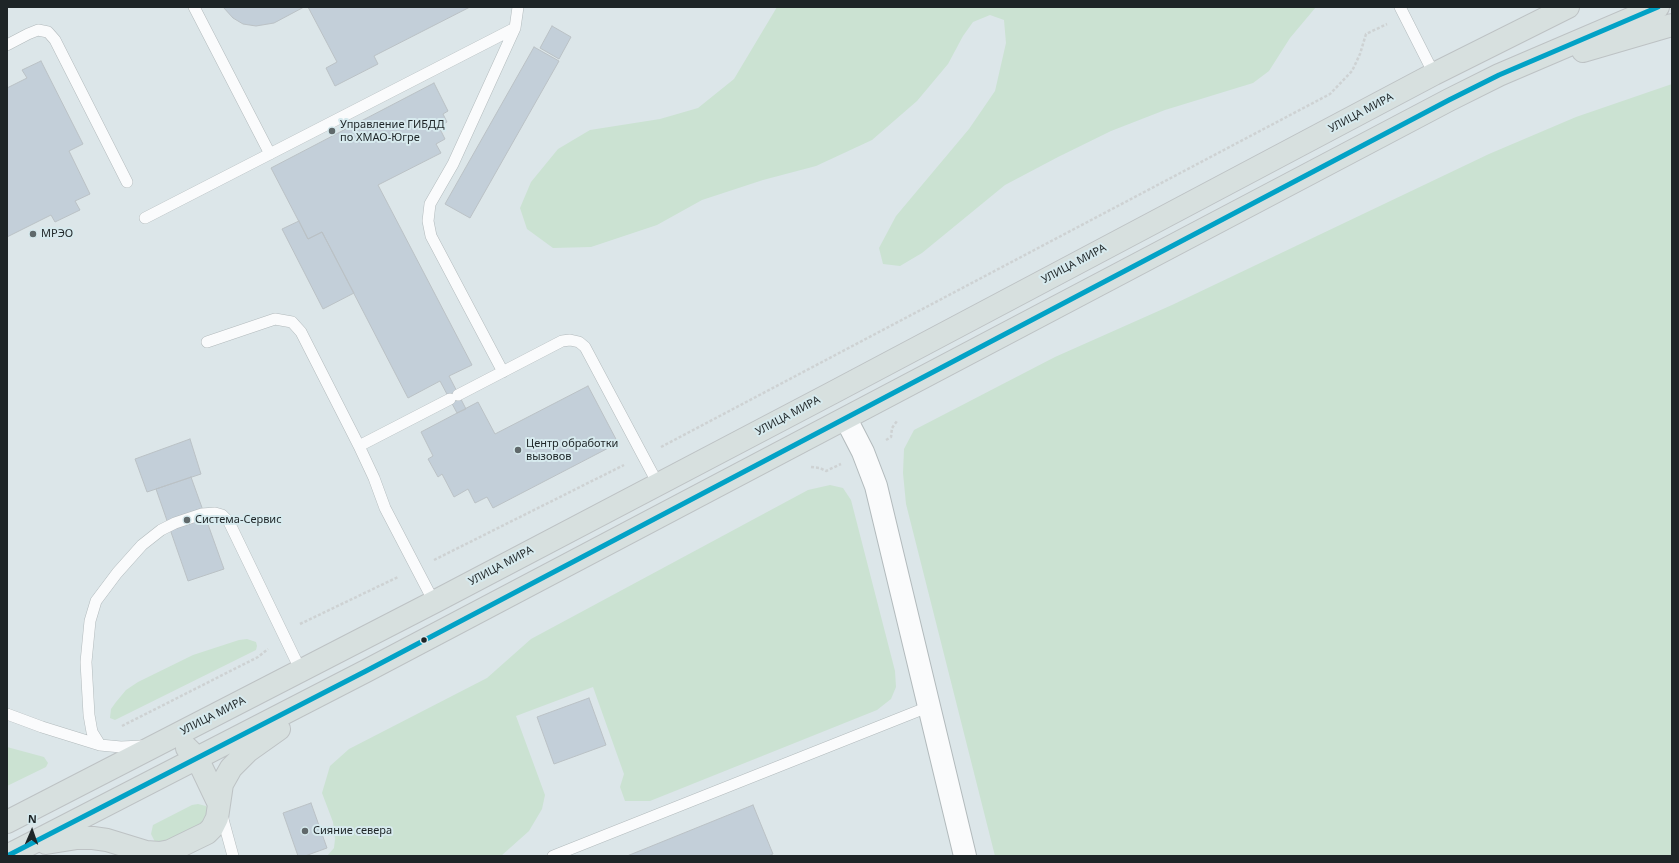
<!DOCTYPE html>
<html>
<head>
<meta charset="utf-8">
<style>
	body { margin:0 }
	#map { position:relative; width:1679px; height:863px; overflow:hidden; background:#dce6e9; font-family:"Noto Sans",sans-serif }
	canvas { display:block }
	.frame { position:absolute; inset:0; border:8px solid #1e2527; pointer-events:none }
	.north { position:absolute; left:12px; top:811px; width:40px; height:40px; -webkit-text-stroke:3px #d7eaee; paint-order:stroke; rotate:2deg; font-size:11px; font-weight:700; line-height:16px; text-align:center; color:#1e2527 }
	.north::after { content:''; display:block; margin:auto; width:14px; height:18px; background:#1e2527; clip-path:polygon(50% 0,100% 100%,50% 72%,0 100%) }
</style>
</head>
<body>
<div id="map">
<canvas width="1679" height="863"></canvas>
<div class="frame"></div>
<div class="north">N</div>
</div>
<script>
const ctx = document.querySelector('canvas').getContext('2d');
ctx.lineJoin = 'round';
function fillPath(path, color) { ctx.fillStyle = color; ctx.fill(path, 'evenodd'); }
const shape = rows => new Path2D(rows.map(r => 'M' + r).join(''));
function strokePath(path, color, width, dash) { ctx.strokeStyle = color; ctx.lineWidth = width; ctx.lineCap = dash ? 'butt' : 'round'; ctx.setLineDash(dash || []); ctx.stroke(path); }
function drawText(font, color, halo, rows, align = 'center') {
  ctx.font = font + ' "Noto Sans",sans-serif'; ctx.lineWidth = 4; ctx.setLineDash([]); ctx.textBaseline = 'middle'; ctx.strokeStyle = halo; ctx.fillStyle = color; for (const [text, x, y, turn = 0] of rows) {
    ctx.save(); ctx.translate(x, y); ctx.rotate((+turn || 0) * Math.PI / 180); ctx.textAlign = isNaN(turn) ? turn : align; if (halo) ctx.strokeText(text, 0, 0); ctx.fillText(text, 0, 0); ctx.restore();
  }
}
fillPath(shape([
	[777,7,1316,7,1290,38,1269,71,1253,83,1165,110,1111,131,1058,157,1005,185,922,253,900,266,883,264,879,248,896,216,969,129,995,91,1006,43,1004,20,990,15,973,22,963,36,948,64,917,101,872,140,816,166,763,180,702,200,657,225,591,247,553,248,527,229,520,208,531,182,558,149,590,130,660,119,698,108,734,79],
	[1672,84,1672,856,995,856,906,504,903,473,904,449,914,430,1055,357,1172,305,1489,154,1576,117],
	[830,485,843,488,851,500,895,671,896,687,891,699,877,710,650,801,625,801,620,787,624,774,593,687,516,716,545,795,542,809,529,831,501,856,327,856,334,848,335,839,333,822,322,793,330,766,349,749,487,678,531,639,808,490],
	[247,639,256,642,257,646,256,650,115,720,110,718,111,709,116,702,126,690,138,682,193,655,239,640],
	[7,747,44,757,48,763,46,767,7,786],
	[198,804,206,806,209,810,209,819,168,846,155,842,151,834,153,825,192,805]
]), '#cbe2d2');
const building = shape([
	[223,7,304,7,274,23,256,26,243,24,233,18,223,7],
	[308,7,470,7,374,56,378,64,335,86,326,68,337,62,308,7],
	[552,26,571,37,559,59,540,48,552,26],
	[534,47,559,61,470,218,445,204,534,47],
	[41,61,83,144,69,151,90,194,75,201,80,210,55,222,51,215,7,237,7,88,27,78,22,70,41,61],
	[434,83,448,111,443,114,447,122,439,127,445,139,436,144,441,153,378,185,472,365,449,376,466,409,457,413,440,381,408,398,322,232,308,239,271,168,434,83],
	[299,221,308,239,322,232,354,293,323,309,282,229,299,221],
	[588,386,618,443,493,508,487,497,475,503,468,489,454,497,442,474,438,477,428,459,433,456,421,432,478,402,495,434,588,386],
	[190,439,201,474,147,492,135,459,190,439],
	[191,477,224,569,188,581,156,489,191,477],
	[589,698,606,745,554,764,537,717,589,698],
	[311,803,327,848,305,856,298,856,283,813,311,803],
	[753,805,773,854,768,856,627,856,753,805]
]);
fillPath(building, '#c3cfd9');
strokePath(building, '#bac1c5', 1);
const service = shape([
	[194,7,270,154],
	[1400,7,1434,74],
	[7,45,28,34,38,30,48,32,55,40,127,182],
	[145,218,515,28],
	[207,342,275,319,292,322,301,332,359,446,374,478,385,508,434,602],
	[503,372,431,236,428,221,430,204,453,164,515,28,518,7],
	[458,395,562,341,570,340,579,342,585,347,658,484],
	[359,446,450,399],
	[7,714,42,727,100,745,121,747,142,746],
	[100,745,92,732,89,715,86,662,90,621,96,601,117,573,142,545,161,530,175,523,202,514,215,513,222,515,229,522,301,671],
	[221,812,233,856],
	[553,856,928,707]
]);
const minor = shape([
	[846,419,863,452,876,486,965,856]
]);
const primary = shape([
	[1583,51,1672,25],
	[187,748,197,758,218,802],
	[7,822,434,602,832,393,1434,74,1568,7],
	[46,843,77,838,93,838,107,840,146,852,160,853,170,851,207,833,212,828,217,818,222,784,231,768,248,751,279,729],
	[7,856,366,671,1449,100,1499,75,1658,7]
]);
strokePath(service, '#b2babc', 12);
strokePath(minor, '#b2babc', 24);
strokePath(primary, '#bdc2c4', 24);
strokePath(shape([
	[886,440,891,437,892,428,897,421],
	[661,447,1330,94,1352,71,1360,54,1366,34,1387,24],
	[811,467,820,468,826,471,841,464],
	[434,560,624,465],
	[300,624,398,577],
	[122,726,258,657,268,649]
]), '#ced2d3', 2.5, [3, 2]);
strokePath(service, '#fafbfc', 11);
strokePath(minor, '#fafbfc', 22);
strokePath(primary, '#d7e0df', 22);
strokePath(shape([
	[7,856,366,671,1449,100,1499,75,1658,7]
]), '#02a2c6', 5);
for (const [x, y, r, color] of [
	[332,131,4,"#60696b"],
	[33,234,4,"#60696b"],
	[518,450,4,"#60696b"],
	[187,520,4,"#60696b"],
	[424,640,3.5,"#1e2527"],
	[305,831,4,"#60696b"]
]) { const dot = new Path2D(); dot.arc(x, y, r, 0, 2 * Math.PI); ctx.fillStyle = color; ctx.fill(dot); strokePath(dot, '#d7eaee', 1.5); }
drawText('11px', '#1e2527', '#d7eaee', [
	["УЛИЦА МИРА",1361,113,-28],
	["УЛИЦА МИРА",1074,264,-28],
	["УЛИЦА МИРА",788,416,-28],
	["УЛИЦА МИРА",501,566,-28],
	["УЛИЦА МИРА",213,716,-27]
]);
drawText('11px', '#1e2527', '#d7eaee', [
	["Управление ГИБДД",340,125],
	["по ХМАО-Югре",340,138],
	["МРЭО",41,234],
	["Центр обработки",526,444],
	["вызовов",526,457],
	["Система-Cервис",195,520],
	["Сияние севера",313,831]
], 'left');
</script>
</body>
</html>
